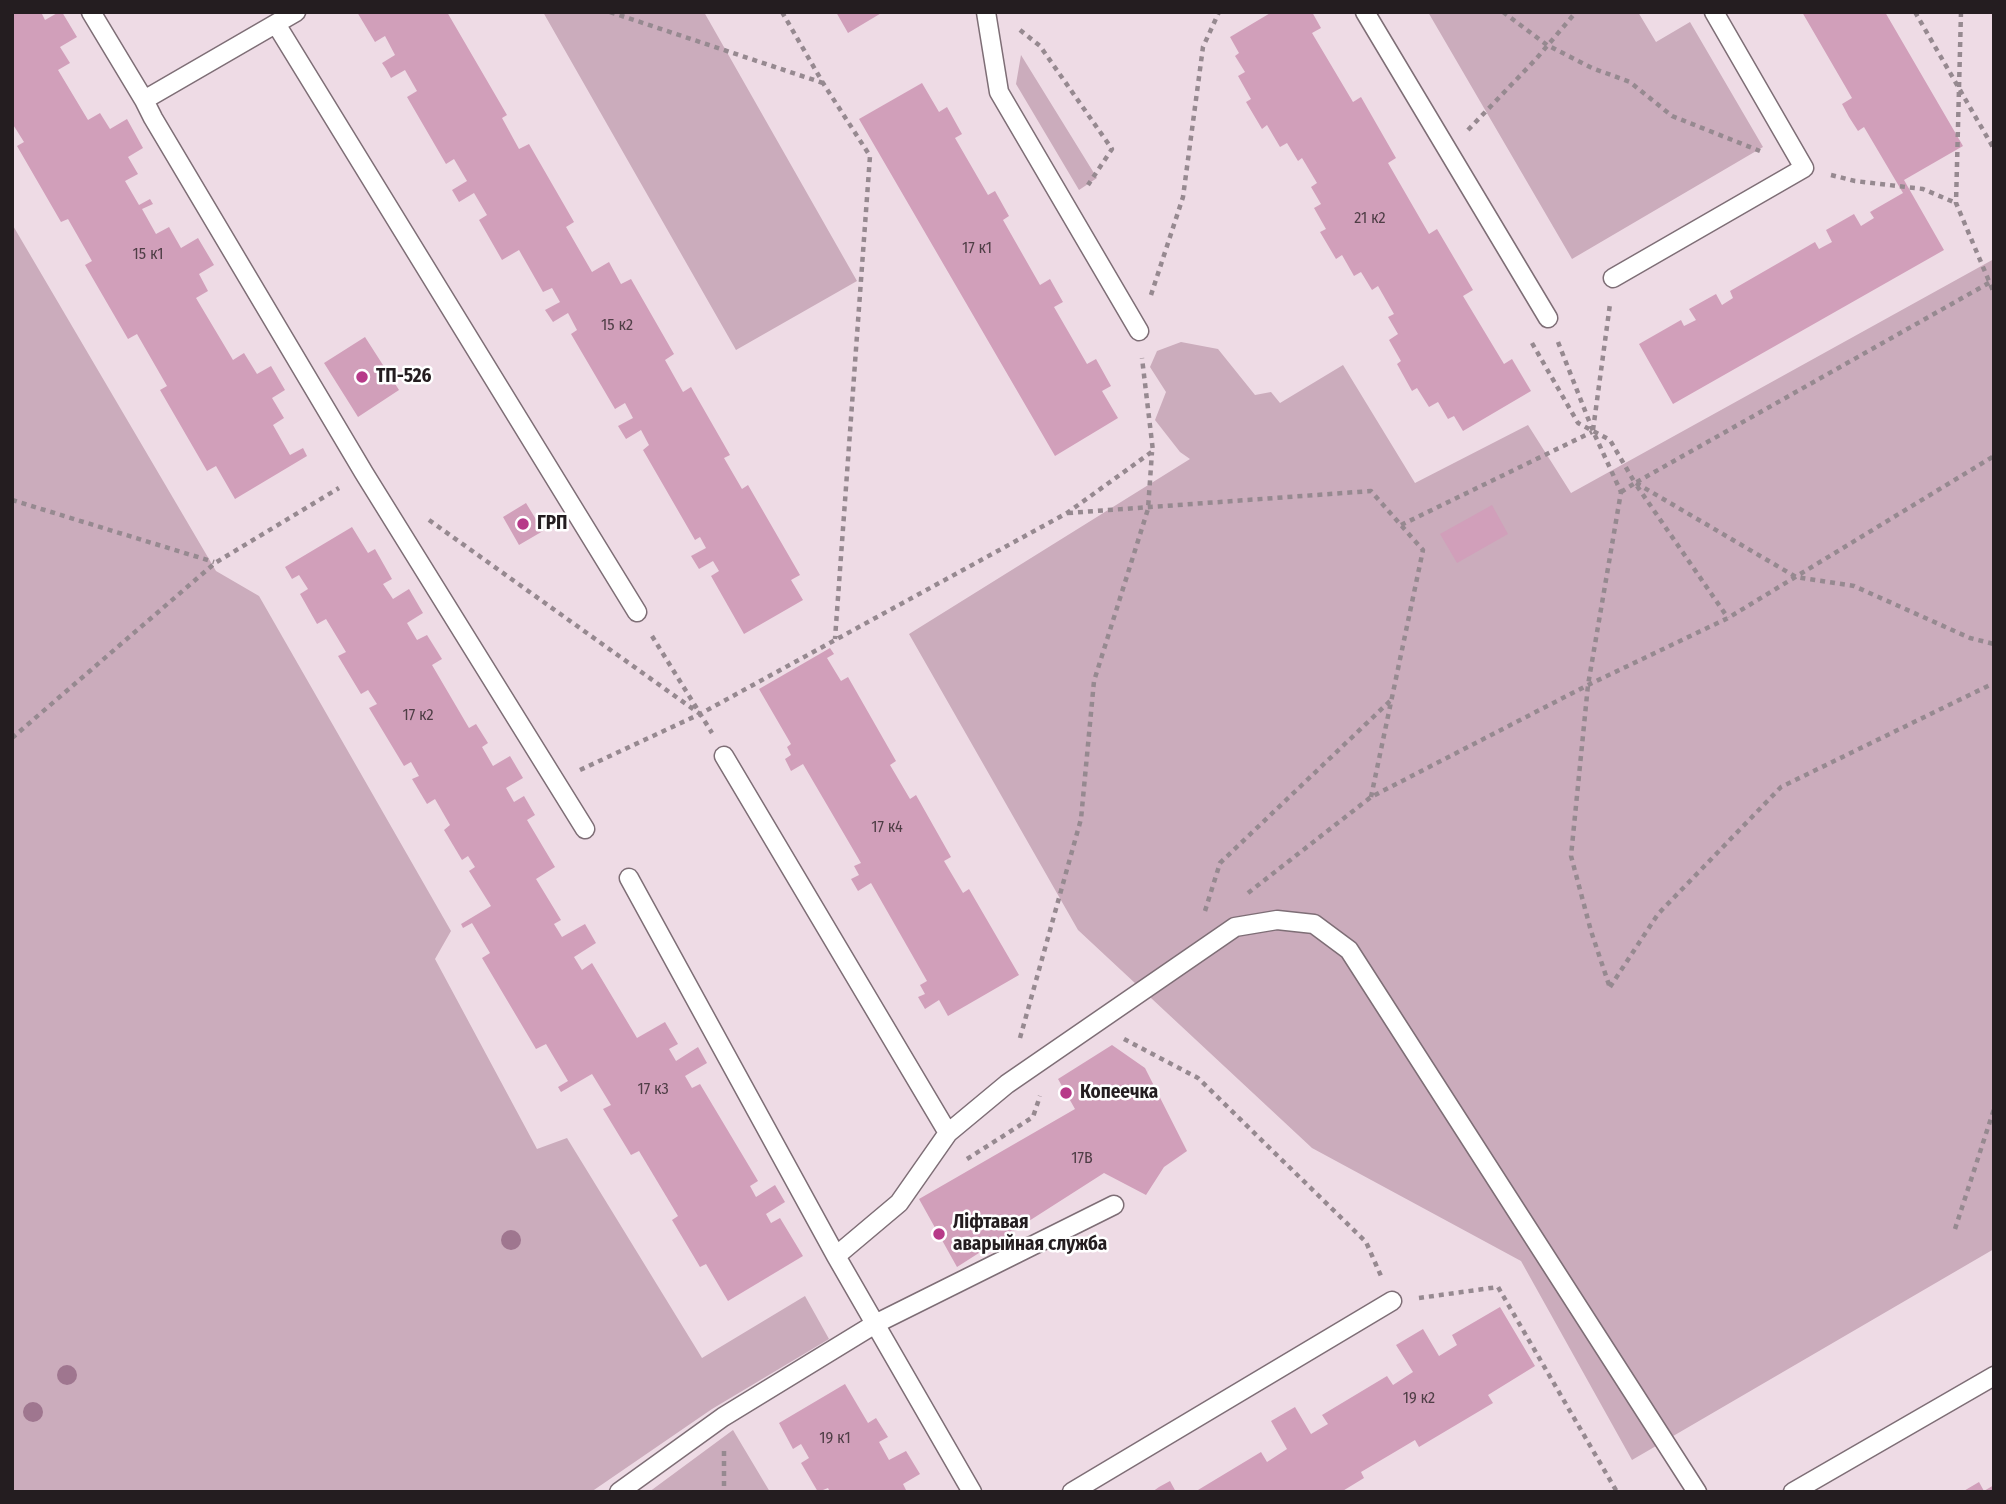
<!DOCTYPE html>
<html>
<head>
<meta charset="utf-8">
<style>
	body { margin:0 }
	#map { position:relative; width:2006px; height:1504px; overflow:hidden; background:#eedbe5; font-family:"Fira Sans Condensed",sans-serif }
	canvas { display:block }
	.frame { position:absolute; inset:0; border:14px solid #241d20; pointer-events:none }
</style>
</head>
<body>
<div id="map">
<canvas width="2006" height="1504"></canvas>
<div class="frame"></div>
</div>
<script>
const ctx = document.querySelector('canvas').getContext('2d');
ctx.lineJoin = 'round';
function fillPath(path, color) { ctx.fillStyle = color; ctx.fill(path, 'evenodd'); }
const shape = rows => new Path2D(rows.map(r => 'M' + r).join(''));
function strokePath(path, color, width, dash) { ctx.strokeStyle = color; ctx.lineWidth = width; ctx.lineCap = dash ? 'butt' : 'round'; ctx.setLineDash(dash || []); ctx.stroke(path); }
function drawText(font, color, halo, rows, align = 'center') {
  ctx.font = font + ' "Fira Sans Condensed",sans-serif'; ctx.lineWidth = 5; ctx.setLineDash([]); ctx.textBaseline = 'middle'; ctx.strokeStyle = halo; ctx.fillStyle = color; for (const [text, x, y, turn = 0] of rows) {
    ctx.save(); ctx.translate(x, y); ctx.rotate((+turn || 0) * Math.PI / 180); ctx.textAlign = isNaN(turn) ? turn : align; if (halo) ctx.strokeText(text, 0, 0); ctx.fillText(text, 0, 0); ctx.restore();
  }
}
fillPath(shape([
	[543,12,704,12,857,281,736,350],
	[1428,12,1638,12,1656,42,1690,22,1763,147,1572,259],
	[1021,55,1097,178,1079,190,1016,84],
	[12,224,216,571,259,596,451,931,435,959,537,1149,567,1138,702,1358,805,1296,829,1339,712,1409,591,1492,12,1492],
	[1994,259,1994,1249,1632,1460,1521,1261,1312,1148,1078,930,909,634,1190,459,1180,452,1155,420,1166,392,1150,367,1157,351,1181,342,1218,349,1255,395,1271,392,1280,403,1343,365,1415,483,1528,425,1571,493],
	[733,1430,770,1492,649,1492]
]), '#cbacbc');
fillPath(shape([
	[12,12,41,12,45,20,59,12,62,12,77,37,60,47,70,63,58,70,88,120,100,113,110,129,127,119,143,148,128,157,138,174,125,181,139,205,150,199,153,204,142,209,156,234,169,227,181,248,198,238,214,265,199,274,208,291,196,298,233,360,244,353,257,374,271,366,285,390,272,398,284,418,273,425,290,455,303,448,307,456,235,499,216,466,207,471,160,390,167,386,137,334,128,339,85,265,92,261,68,219,61,222,17,146,24,142,12,123],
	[357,12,447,12,507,115,502,118,519,149,529,144,574,222,566,227,592,272,609,262,621,284,631,279,674,354,665,360,683,392,691,387,730,455,724,458,742,489,748,485,800,575,791,580,803,600,744,634,711,576,719,571,713,561,699,569,691,556,706,548,700,537,695,540,643,450,649,445,641,430,626,439,618,426,633,418,625,403,615,409,571,334,577,330,568,313,553,322,545,310,560,302,552,288,543,292,519,250,502,260,479,220,487,215,474,193,459,202,452,190,467,181,454,159,446,164,407,97,417,91,405,70,391,78,386,69,382,63,395,55,385,36,375,42],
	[836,12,883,12,848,33],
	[1272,12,1312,12,1321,28,1312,33,1353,102,1361,97,1396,158,1388,163,1429,234,1437,229,1473,290,1463,296,1504,364,1512,359,1531,391,1463,431,1454,416,1448,419,1438,402,1429,407,1417,388,1412,391,1397,364,1401,361,1389,340,1398,334,1388,317,1394,314,1378,286,1372,290,1361,272,1354,276,1342,255,1336,259,1320,232,1326,229,1314,208,1321,204,1311,187,1317,183,1302,158,1298,161,1287,143,1280,147,1267,125,1262,129,1246,102,1251,99,1238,76,1245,72,1235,56,1239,53,1230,37],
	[1802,12,1885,12,1963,146,1904,180,1944,250,1673,404,1639,344,1681,320,1684,326,1696,320,1689,309,1716,294,1722,305,1733,298,1730,291,1815,242,1819,249,1832,242,1826,230,1854,214,1861,226,1874,218,1870,212,1903,193,1864,127,1858,131,1849,117,1842,104,1852,98],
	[922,83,939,112,947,107,962,134,955,138,988,195,995,191,1009,216,1003,220,1040,285,1050,279,1063,302,1054,307,1087,364,1096,359,1111,386,1102,391,1118,418,1055,456,859,119],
	[365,337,399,390,358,417,324,363],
	[526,503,543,531,519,545,503,517],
	[1492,505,1508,534,1457,563,1440,534],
	[352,527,368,553,375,549,392,579,383,584,393,599,409,589,423,613,407,623,417,640,427,635,442,659,432,665,469,728,476,724,488,743,482,747,493,766,510,756,523,778,506,788,514,802,524,796,535,815,527,820,555,867,536,879,561,920,554,924,562,937,585,924,596,943,574,957,582,970,592,963,637,1038,665,1022,678,1044,669,1049,676,1061,698,1047,707,1063,685,1076,692,1088,700,1084,758,1181,750,1186,756,1197,775,1185,785,1202,766,1214,771,1223,780,1218,803,1256,728,1301,706,1264,700,1267,672,1220,678,1216,639,1151,631,1155,603,1109,611,1105,592,1074,561,1092,558,1087,568,1081,546,1044,536,1049,482,958,490,953,472,923,463,928,461,924,491,906,469,871,475,867,468,856,462,860,444,830,450,825,435,799,427,804,412,779,419,776,411,762,404,766,369,708,377,704,368,690,361,694,338,656,346,652,326,619,317,624,300,594,308,589,299,575,292,579,285,567],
	[830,648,834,654,827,658,841,681,848,677,896,761,890,765,910,799,916,795,951,857,944,861,963,893,969,889,1019,975,948,1016,939,1000,925,1009,918,997,925,994,920,985,927,981,871,883,858,891,851,879,859,875,854,866,861,863,803,764,791,771,785,759,791,755,787,747,791,744,759,689],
	[1112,1045,1145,1068,1187,1151,1164,1167,1146,1195,1104,1173,957,1267,919,1199,1075,1109,1058,1079],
	[1500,1307,1535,1366,1488,1395,1493,1403,1419,1447,1415,1440,1361,1472,1364,1478,1341,1492,1199,1492,1198,1490,1261,1452,1267,1462,1287,1449,1271,1421,1295,1407,1311,1434,1328,1424,1322,1415,1387,1376,1393,1385,1413,1372,1396,1345,1423,1329,1439,1356,1457,1345,1452,1335],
	[845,1384,868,1423,876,1418,888,1437,879,1442,889,1460,906,1451,920,1474,903,1484,907,1492,830,1492,828,1488,818,1492,801,1463,809,1458,801,1444,793,1449,779,1423],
	[1170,1481,1176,1492,1152,1492,1159,1487],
	[1979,1482,1984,1491,1994,1485,1994,1492,1962,1492]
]), '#d19fba');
const service = shape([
	[91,12,144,100,153,118,364,473,585,829],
	[986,12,999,92,1139,331],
	[1365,12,1548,318],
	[276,24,637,612],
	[144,100,296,12],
	[1613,278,1804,168,1714,12],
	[724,756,948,1133,899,1203,836,1256],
	[629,878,836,1256,972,1492],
	[948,1133,1007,1084,1235,927,1277,920,1314,924,1349,950,1697,1492],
	[619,1492,723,1417,875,1324,1114,1205],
	[1072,1492,1392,1301],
	[1793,1492,1994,1376]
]);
strokePath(service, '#7e6e76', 21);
strokePath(shape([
	[610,12,823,83],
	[782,12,823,83,870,156,835,639],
	[1503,12,1547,45,1592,68,1630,82,1672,116,1760,151],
	[1915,12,1994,149],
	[1961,12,1956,203,1994,293],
	[1020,30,1040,46,1112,149,1088,185],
	[1468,130,1536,59,1576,12],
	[1831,175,1855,181,1923,189,1956,203],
	[1151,295,1183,197,1203,47,1219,12],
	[1558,342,1593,431,1621,492,1588,685,1571,856,1591,931,1610,988],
	[1532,343,1578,423,1610,440,1635,483,1994,280],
	[1593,430,1610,304],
	[1636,483,1796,577,1854,586,1970,638,1994,644],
	[1637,486,1728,618],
	[1621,492,1635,483],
	[12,500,214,562],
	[1068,513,1371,491,1423,550,1371,797],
	[429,520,700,714],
	[1401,525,1592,432],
	[652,636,712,733],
	[12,738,215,563,339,488],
	[580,770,700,714,1067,513,1153,451,1142,358],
	[1248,893,1371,797,1588,685,1728,618,1994,456],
	[1205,911,1220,863,1390,701],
	[1610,987,1658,914,1781,787,1994,683],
	[1020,1038,1081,819,1094,681,1148,509,1152,452],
	[1124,1039,1198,1078,1366,1242,1381,1276],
	[967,1159,1033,1117,1040,1096],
	[1955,1229,1994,1109],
	[1419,1298,1498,1287,1617,1492],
	[724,1451,724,1492]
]), '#968990', 4.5, [5, 5]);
strokePath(service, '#fff', 18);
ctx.fillStyle = '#9f768f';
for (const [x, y] of [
	[511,1240],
	[67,1375],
	[33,1412]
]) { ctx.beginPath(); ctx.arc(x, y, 10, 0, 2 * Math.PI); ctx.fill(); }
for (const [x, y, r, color] of [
	[362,377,7,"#b73a89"],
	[523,524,7,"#b73a89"],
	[1066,1093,7,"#b73a89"],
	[939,1234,7,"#b73a89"]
]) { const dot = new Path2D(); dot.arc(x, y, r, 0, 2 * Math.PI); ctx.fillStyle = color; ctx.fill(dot); strokePath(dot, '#fff', 2.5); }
drawText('16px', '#4f3e46', null, [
	["21 к2",1370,219],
	["17 к1",977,249],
	["15 к1",148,255],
	["15 к2",617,326],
	["17 к2",418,716],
	["17 к4",887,828],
	["17 к3",653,1090],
	["17В",1082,1159],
	["19 к2",1419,1399],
	["19 к1",835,1439]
]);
drawText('bold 19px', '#241d20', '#fff', [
	["ТП-526",376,377],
	["ГРП",537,524],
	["Копеечка",1080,1093],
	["Ліфтавая",953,1223],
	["аварыйная служба",953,1245]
], 'left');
</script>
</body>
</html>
